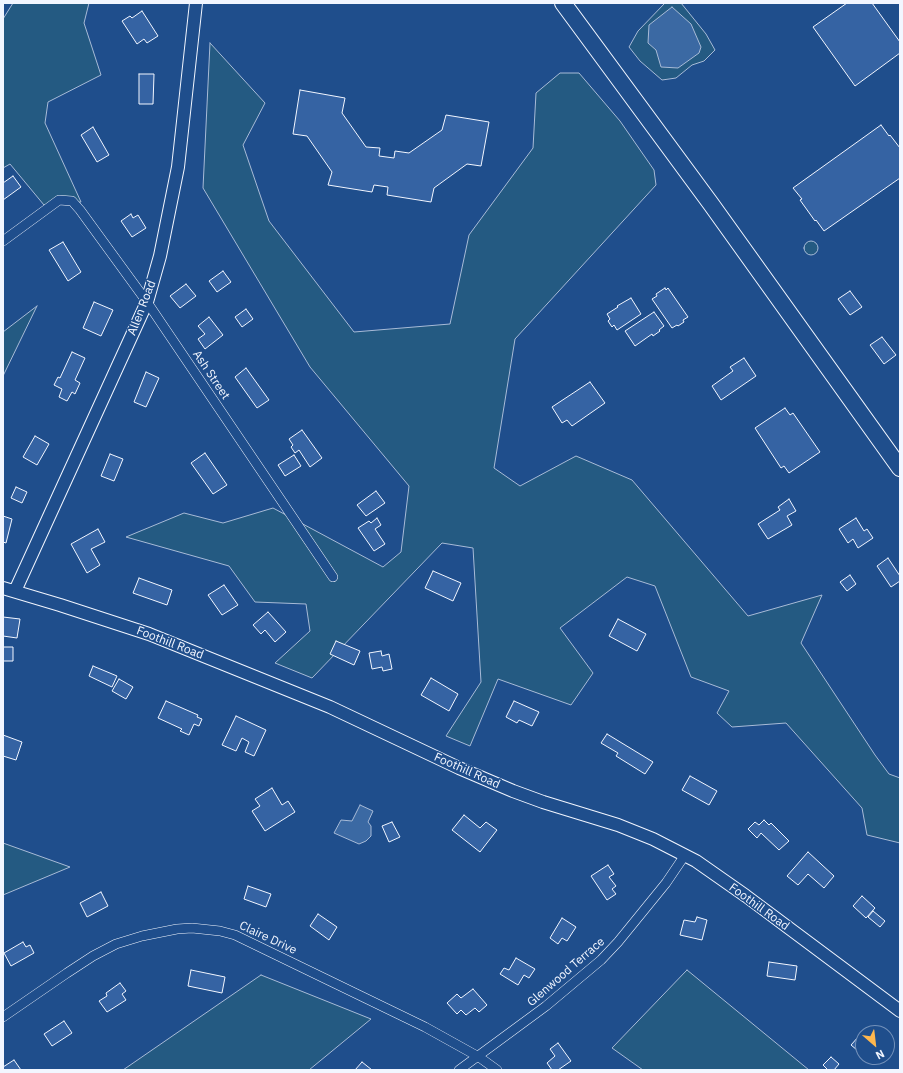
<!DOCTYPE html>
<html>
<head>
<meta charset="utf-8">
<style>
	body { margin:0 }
	#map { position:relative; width:903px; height:1073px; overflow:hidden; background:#1f4e8c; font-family:"IBM Plex Sans",sans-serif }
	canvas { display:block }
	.frame { position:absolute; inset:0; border:4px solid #f2f6ff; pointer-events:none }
	.north { position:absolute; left:855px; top:1025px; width:40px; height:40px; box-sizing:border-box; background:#1f4e8c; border:1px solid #7391ba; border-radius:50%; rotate:152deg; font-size:11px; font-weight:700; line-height:16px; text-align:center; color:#f2f6ff }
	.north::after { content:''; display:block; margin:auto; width:14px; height:18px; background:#ffb74d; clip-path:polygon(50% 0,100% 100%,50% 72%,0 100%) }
</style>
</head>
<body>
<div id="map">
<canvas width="903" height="1073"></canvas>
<div class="frame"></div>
<div class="north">N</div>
</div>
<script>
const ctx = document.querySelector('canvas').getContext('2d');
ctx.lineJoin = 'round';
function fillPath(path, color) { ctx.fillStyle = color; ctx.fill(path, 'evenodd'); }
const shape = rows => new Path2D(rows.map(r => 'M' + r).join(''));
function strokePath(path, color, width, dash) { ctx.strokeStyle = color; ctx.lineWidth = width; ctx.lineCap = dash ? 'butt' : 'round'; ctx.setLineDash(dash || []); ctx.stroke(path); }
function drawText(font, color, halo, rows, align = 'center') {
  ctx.font = font + ' "IBM Plex Sans",sans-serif'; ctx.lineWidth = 3; ctx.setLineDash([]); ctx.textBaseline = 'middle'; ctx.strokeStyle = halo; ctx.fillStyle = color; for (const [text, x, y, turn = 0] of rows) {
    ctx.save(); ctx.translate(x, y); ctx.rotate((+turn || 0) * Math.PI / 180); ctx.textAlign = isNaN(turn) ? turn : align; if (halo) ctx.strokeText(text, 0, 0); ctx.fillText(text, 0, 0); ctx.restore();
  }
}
const green = shape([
	[13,3,89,3,84,23,101,75,48,102,45,123,81,202,44,205,10,164,3,168,3,19,13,3],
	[665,3,681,3,706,34,715,50,704,61,692,65,676,78,662,80,640,61,629,47,638,31,665,3],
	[210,43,265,103,243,145,269,221,354,332,450,324,469,235,533,148,536,93,560,73,579,73,620,121,654,170,656,185,515,339,494,468,520,486,576,456,632,480,748,616,822,595,801,643,875,755,889,774,900,778,900,843,867,835,862,808,786,723,732,727,717,713,729,691,691,677,655,586,627,577,560,628,593,673,571,705,498,679,470,746,446,736,481,682,473,548,442,543,312,678,275,663,310,631,306,604,255,602,229,566,126,537,184,513,223,523,273,508,383,567,401,552,409,486,310,367,203,188,210,43],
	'804 248a7 7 0 1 1 14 0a7 7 0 1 1-14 0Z',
	[37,306,3,376,3,332,37,306],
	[3,843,70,867,3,895,3,843],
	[687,970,809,1070,643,1070,612,1048,687,970],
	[261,975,371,1019,309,1070,123,1070,261,975]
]);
fillPath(green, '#245a82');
strokePath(green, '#a8bbd7', 1);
const water = shape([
	[672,7,691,24,701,47,699,53,678,68,661,67,656,50,648,43,649,25,672,7],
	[360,805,373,811,368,822,371,826,371,836,366,841,359,844,334,833,341,820,352,821,360,805]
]);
fillPath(water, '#3b69a3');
strokePath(water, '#a8bbd7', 1);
const building = shape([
	[847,3,872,3,900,42,900,53,855,86,813,27,847,3],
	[142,11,158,36,147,43,144,39,137,44,122,21,130,16,132,18,142,11],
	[139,74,154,74,153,104,139,104,139,74],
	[300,90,345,98,342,113,366,147,380,148,379,156,394,158,395,151,409,153,442,130,446,115,489,122,481,166,467,164,434,188,431,202,387,195,388,187,374,185,372,192,328,185,332,172,307,136,293,134,300,90],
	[881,125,889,136,890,135,900,148,900,178,824,231,816,220,815,221,800,200,802,199,793,188,881,125],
	[93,127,109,155,97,162,81,135,93,127],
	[13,176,21,187,3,200,3,183,13,176],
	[131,214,133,218,138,215,146,228,132,237,121,221,131,214],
	[63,242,81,272,68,281,49,250,63,242],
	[223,271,231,282,217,292,209,281,223,271],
	[186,284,196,296,180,308,170,296,186,284],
	[665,288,666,290,668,288,688,317,683,320,684,322,678,326,677,325,672,328,652,299,657,296,656,294,665,288],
	[850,291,862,307,850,315,838,299,850,291],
	[631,298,641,314,617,330,614,325,612,327,608,321,610,319,607,314,618,307,617,306,631,298],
	[94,302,113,310,101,336,83,328,94,302],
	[246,309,253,319,242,327,235,317,246,309],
	[654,312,664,326,659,330,660,331,653,336,652,334,635,346,625,331,654,312],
	[209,317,223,335,205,349,198,339,205,334,198,326,209,317],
	[882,337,896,355,884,364,870,345,882,337],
	[72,352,85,358,75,380,80,383,75,394,72,392,67,401,59,397,62,389,54,385,58,377,60,378,72,352],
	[744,358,756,376,721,400,712,386,733,371,730,367,744,358],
	[246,368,269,400,257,408,235,377,246,368],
	[146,372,159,378,146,407,134,402,146,372],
	[590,382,605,403,572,426,567,420,562,423,552,407,590,382],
	[785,408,790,415,793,413,820,452,789,473,784,466,781,468,755,428,785,408],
	[302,430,322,458,310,467,299,450,295,453,291,447,293,445,289,439,302,430],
	[35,436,49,444,37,465,23,457,35,436],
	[205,453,227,485,213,494,191,463,205,453],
	[110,454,123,459,114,481,101,476,110,454],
	[294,455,301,466,285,476,278,465,294,455],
	[16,487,27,492,22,503,11,498,16,487],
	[376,491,385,503,366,516,357,505,376,491],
	[789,499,796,511,787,516,792,525,768,539,758,524,780,510,778,507,789,499],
	[3,516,12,519,6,543,3,542,3,516],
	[377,518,381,525,375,529,385,544,374,551,358,528,369,521,371,523,377,518],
	[856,518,864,531,867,529,873,538,858,548,853,539,848,543,839,529,856,518],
	[98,529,105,542,91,549,100,565,87,573,71,544,98,529],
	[888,558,900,576,900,581,891,587,877,566,888,558],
	[433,571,461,583,453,601,425,588,433,571],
	[850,575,856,584,847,591,840,582,850,575],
	[139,578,172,590,167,605,133,593,139,578],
	[224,585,238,605,222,615,208,595,224,585],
	[268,612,286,632,275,642,265,630,261,634,253,625,268,612],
	[3,617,20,619,17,638,3,636,3,617],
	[618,619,646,634,637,651,609,636,618,619],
	[336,641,360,651,354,665,330,654,336,641],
	[3,647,13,647,13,661,3,661,3,647],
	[381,651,382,656,389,654,392,669,383,671,382,667,372,669,369,653,381,651],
	[93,666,117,676,112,687,89,676,93,666],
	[431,678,458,694,449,711,421,695,431,678],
	[119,679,133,687,126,699,112,691,119,679],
	[166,701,198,715,197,717,202,719,199,726,194,724,189,735,180,731,182,729,158,718,166,701],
	[514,701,539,712,532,726,519,720,517,723,506,717,514,701],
	[236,716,266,730,254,756,245,752,249,742,242,738,236,751,222,745,236,716],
	[607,734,653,762,645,774,616,756,618,753,601,743,607,734],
	[3,735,22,742,16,760,3,756,3,735],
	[690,776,717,791,709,805,682,790,690,776],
	[272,788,282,805,288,801,295,812,265,831,252,811,260,806,255,799,272,788],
	[464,815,480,828,486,822,497,830,480,852,452,830,464,815],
	[764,820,769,825,771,823,789,841,779,850,761,833,757,838,748,829,755,822,759,825,764,820],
	[392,822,400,837,389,842,382,826,392,822],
	[808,852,834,876,824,888,808,874,798,885,787,876,808,852],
	[608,865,614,874,609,877,616,886,612,889,616,894,607,900,591,876,608,865],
	[248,886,271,894,266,907,244,899,248,886],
	[101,892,108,906,87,917,80,903,101,892],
	[862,896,875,908,866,918,853,906,862,896],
	[873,911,885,921,880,927,868,917,873,911],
	[318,914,337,927,329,940,310,926,318,914],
	[697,917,707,920,702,940,680,935,684,920,695,922,697,917],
	[562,918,576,927,567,941,562,938,558,944,550,938,562,918],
	[23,942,26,947,30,945,34,953,11,966,4,953,23,942],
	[516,958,535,969,529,978,524,975,518,985,500,974,504,968,509,970,516,958],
	[769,962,797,966,795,980,767,976,769,962],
	[191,970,225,977,222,993,188,986,191,970],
	[120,983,126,991,122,994,126,1000,107,1012,99,1001,107,996,106,993,120,983],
	[473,989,487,1005,479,1012,475,1008,466,1015,461,1010,457,1014,447,1003,457,994,461,998,473,989],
	[64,1021,72,1033,52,1046,44,1034,64,1021],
	[859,1036,863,1039,863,1055,851,1045,859,1036],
	[558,1043,571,1061,558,1070,552,1070,547,1063,555,1056,550,1049,558,1043],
	[831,1057,839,1064,834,1070,828,1070,823,1065,831,1057],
	[14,1060,21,1070,3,1070,3,1067,14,1060],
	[362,1062,372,1070,355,1070,362,1062]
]);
fillPath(building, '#3563a3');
strokePath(building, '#f2f6ff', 1);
const minor = shape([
	[3,241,59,200,72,201,80,210,147,302,333,577],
	[3,1017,67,973,93,956,116,944,142,936,177,929,192,928,220,931,235,935,425,1027,479,1057,497,1070],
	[459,1070,546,1006,601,960,618,942,666,883,685,855]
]);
const tertiary = shape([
	[3,588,60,605,149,634,330,707,459,768,513,791,543,802,618,825,653,839,696,861,746,896,900,1011],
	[15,591,147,302,160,256,178,167,196,3]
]);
const trunk = shape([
	[563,3,711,204,900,468]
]);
strokePath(minor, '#f2f6ff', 10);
strokePath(tertiary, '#f2f6ff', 14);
strokePath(trunk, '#f2f6ff', 18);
strokePath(minor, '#1f4e8c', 9);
strokePath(tertiary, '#1f4e8c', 12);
strokePath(trunk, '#1f4e8c', 16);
drawText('12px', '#f2f6ff', '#1f4e8c', [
	["Allen Road",142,308,-69],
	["Ash Street",211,375,56],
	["Foothill Road",170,643,21],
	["Foothill Road",467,771,24],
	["Foothill Road",759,907,36],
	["Claire Drive",268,938,25],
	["Glenwood Terrace",566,972,-41]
]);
</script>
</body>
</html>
